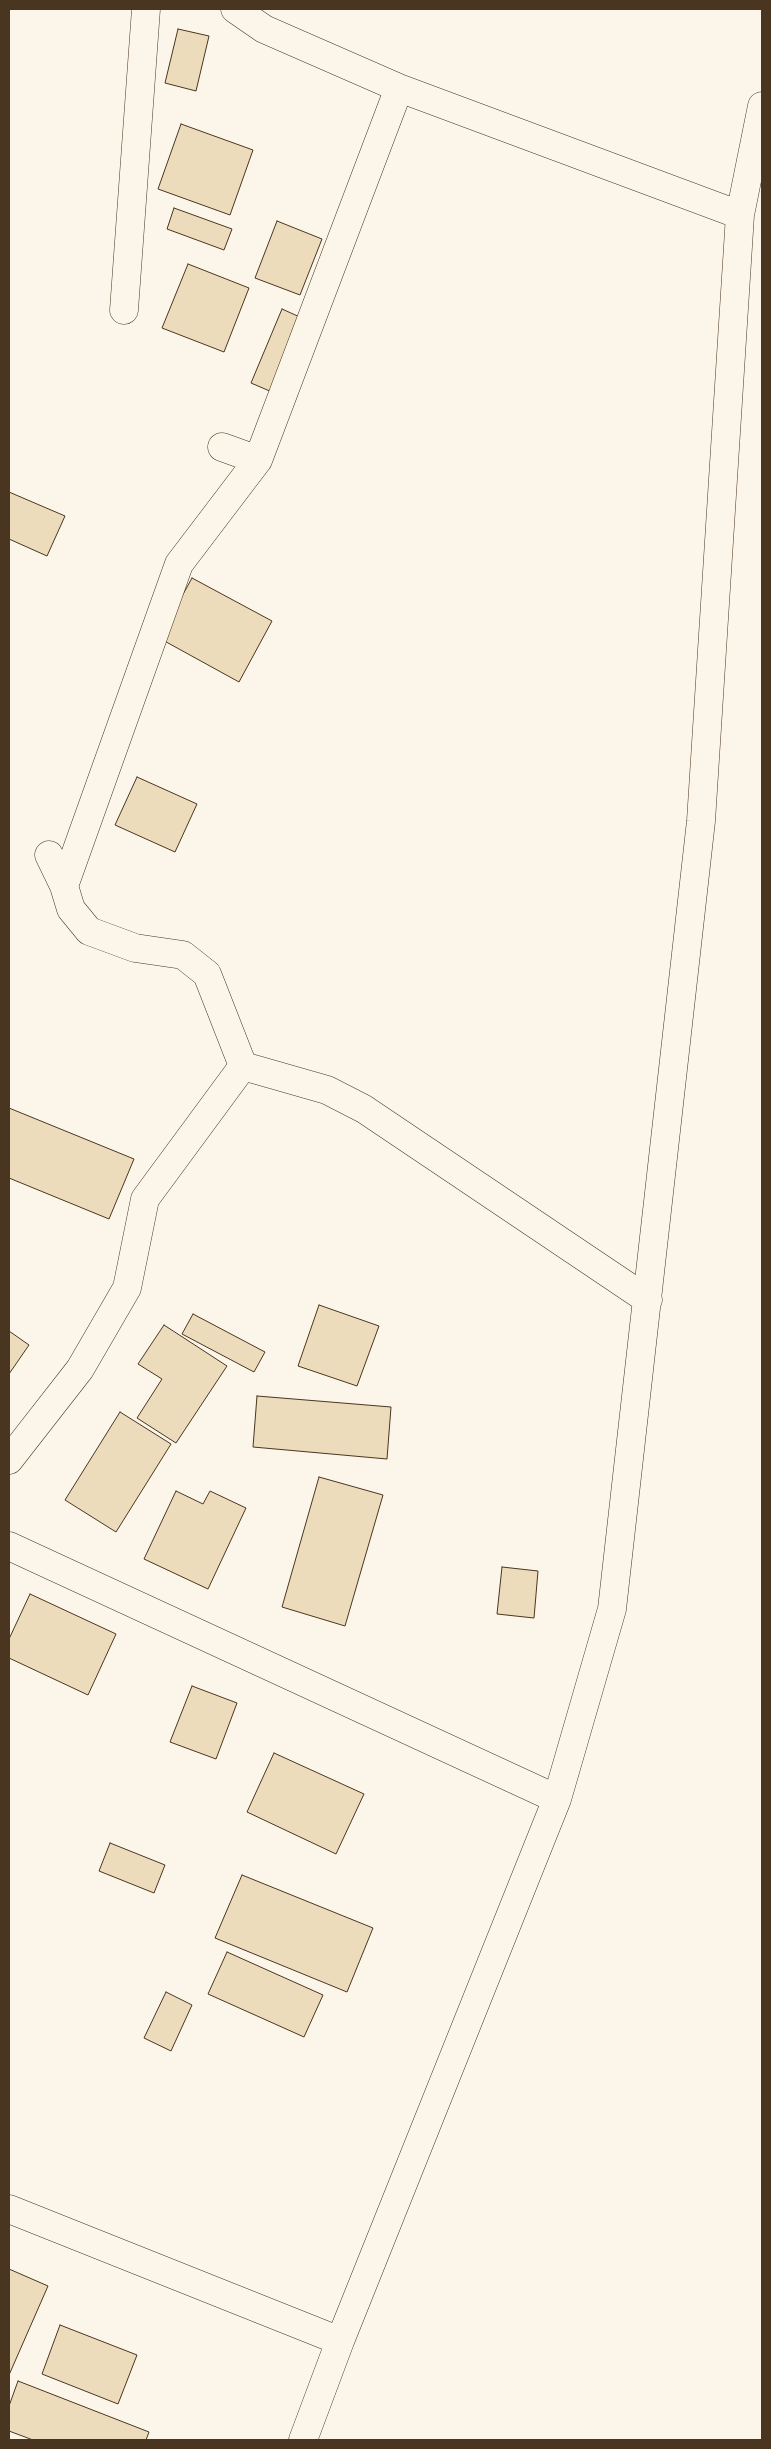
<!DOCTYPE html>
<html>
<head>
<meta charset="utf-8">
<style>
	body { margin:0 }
	#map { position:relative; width:771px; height:2449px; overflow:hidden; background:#fbf6e9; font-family:"Asap Condensed",sans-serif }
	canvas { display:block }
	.frame { position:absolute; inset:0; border:10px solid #4a3520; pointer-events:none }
</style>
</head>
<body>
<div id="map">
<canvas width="771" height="2449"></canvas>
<div class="frame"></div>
</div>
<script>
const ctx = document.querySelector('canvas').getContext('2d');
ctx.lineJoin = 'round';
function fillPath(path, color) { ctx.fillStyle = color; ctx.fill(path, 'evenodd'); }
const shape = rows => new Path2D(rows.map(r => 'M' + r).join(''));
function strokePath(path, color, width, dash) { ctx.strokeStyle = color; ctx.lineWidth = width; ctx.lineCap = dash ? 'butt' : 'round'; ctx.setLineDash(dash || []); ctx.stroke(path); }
const building = shape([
	[178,29,209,36,196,91,165,83,178,29],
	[181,124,253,150,230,215,158,189,181,124],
	[174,208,232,229,224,250,167,229,174,208],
	[277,221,322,239,300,295,255,278,277,221],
	[188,264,249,288,224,352,162,328,188,264],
	[282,309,302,318,272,392,251,383,282,309],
	[9,492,65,516,47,556,9,539,9,492],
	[192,578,272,621,239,682,159,638,192,578],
	[137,777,197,804,175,852,115,825,137,777],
	[9,1108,134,1159,109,1219,9,1178,9,1108],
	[319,1305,379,1326,357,1386,298,1366,319,1305],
	[193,1314,265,1352,254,1372,182,1334,193,1314],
	[164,1325,227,1366,176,1443,137,1418,162,1379,138,1364,164,1325],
	[9,1331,29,1345,9,1374,9,1331],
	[257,1396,391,1407,387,1459,253,1447,257,1396],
	[120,1412,171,1444,116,1532,65,1500,120,1412],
	[319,1477,383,1495,345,1626,282,1607,319,1477],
	[176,1491,203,1504,210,1491,246,1508,208,1589,144,1559,176,1491],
	[502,1567,538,1571,534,1618,497,1614,502,1567],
	[30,1594,116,1634,88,1695,9,1658,9,1639,30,1594],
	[192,1686,237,1703,216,1759,170,1742,192,1686],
	[274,1753,364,1794,336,1854,247,1812,274,1753],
	[110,1843,165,1865,154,1893,99,1871,110,1843],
	[242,1875,373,1928,347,1992,215,1938,242,1875],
	[227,1952,323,1995,304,2037,208,1994,227,1952],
	[166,1992,192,2005,171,2051,144,2038,166,1992],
	[9,2269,48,2286,9,2375,9,2269],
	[60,2325,137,2355,118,2404,42,2374,60,2325],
	[18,2381,149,2432,146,2440,33,2440,9,2431,9,2406,18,2381]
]);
fillPath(building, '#ecdcbc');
strokePath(building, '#4a3520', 1);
const minor = shape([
	[235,9,264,29,399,88,740,215],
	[124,310,146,9],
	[222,447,258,460],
	[49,855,64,886],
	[243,1066,207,974,183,955,135,948,89,931,71,909,64,886,179,564,258,460,399,88],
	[9,1460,80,1369,127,1288,145,1199,243,1066,327,1090,364,1109,648,1300],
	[9,1546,557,1799],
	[9,2209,340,2341],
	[303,2440,340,2341,557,1799,612,1609,701,821,740,215,762,106]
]);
strokePath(minor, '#4a3520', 29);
strokePath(minor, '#fbf6e9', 28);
</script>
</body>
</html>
